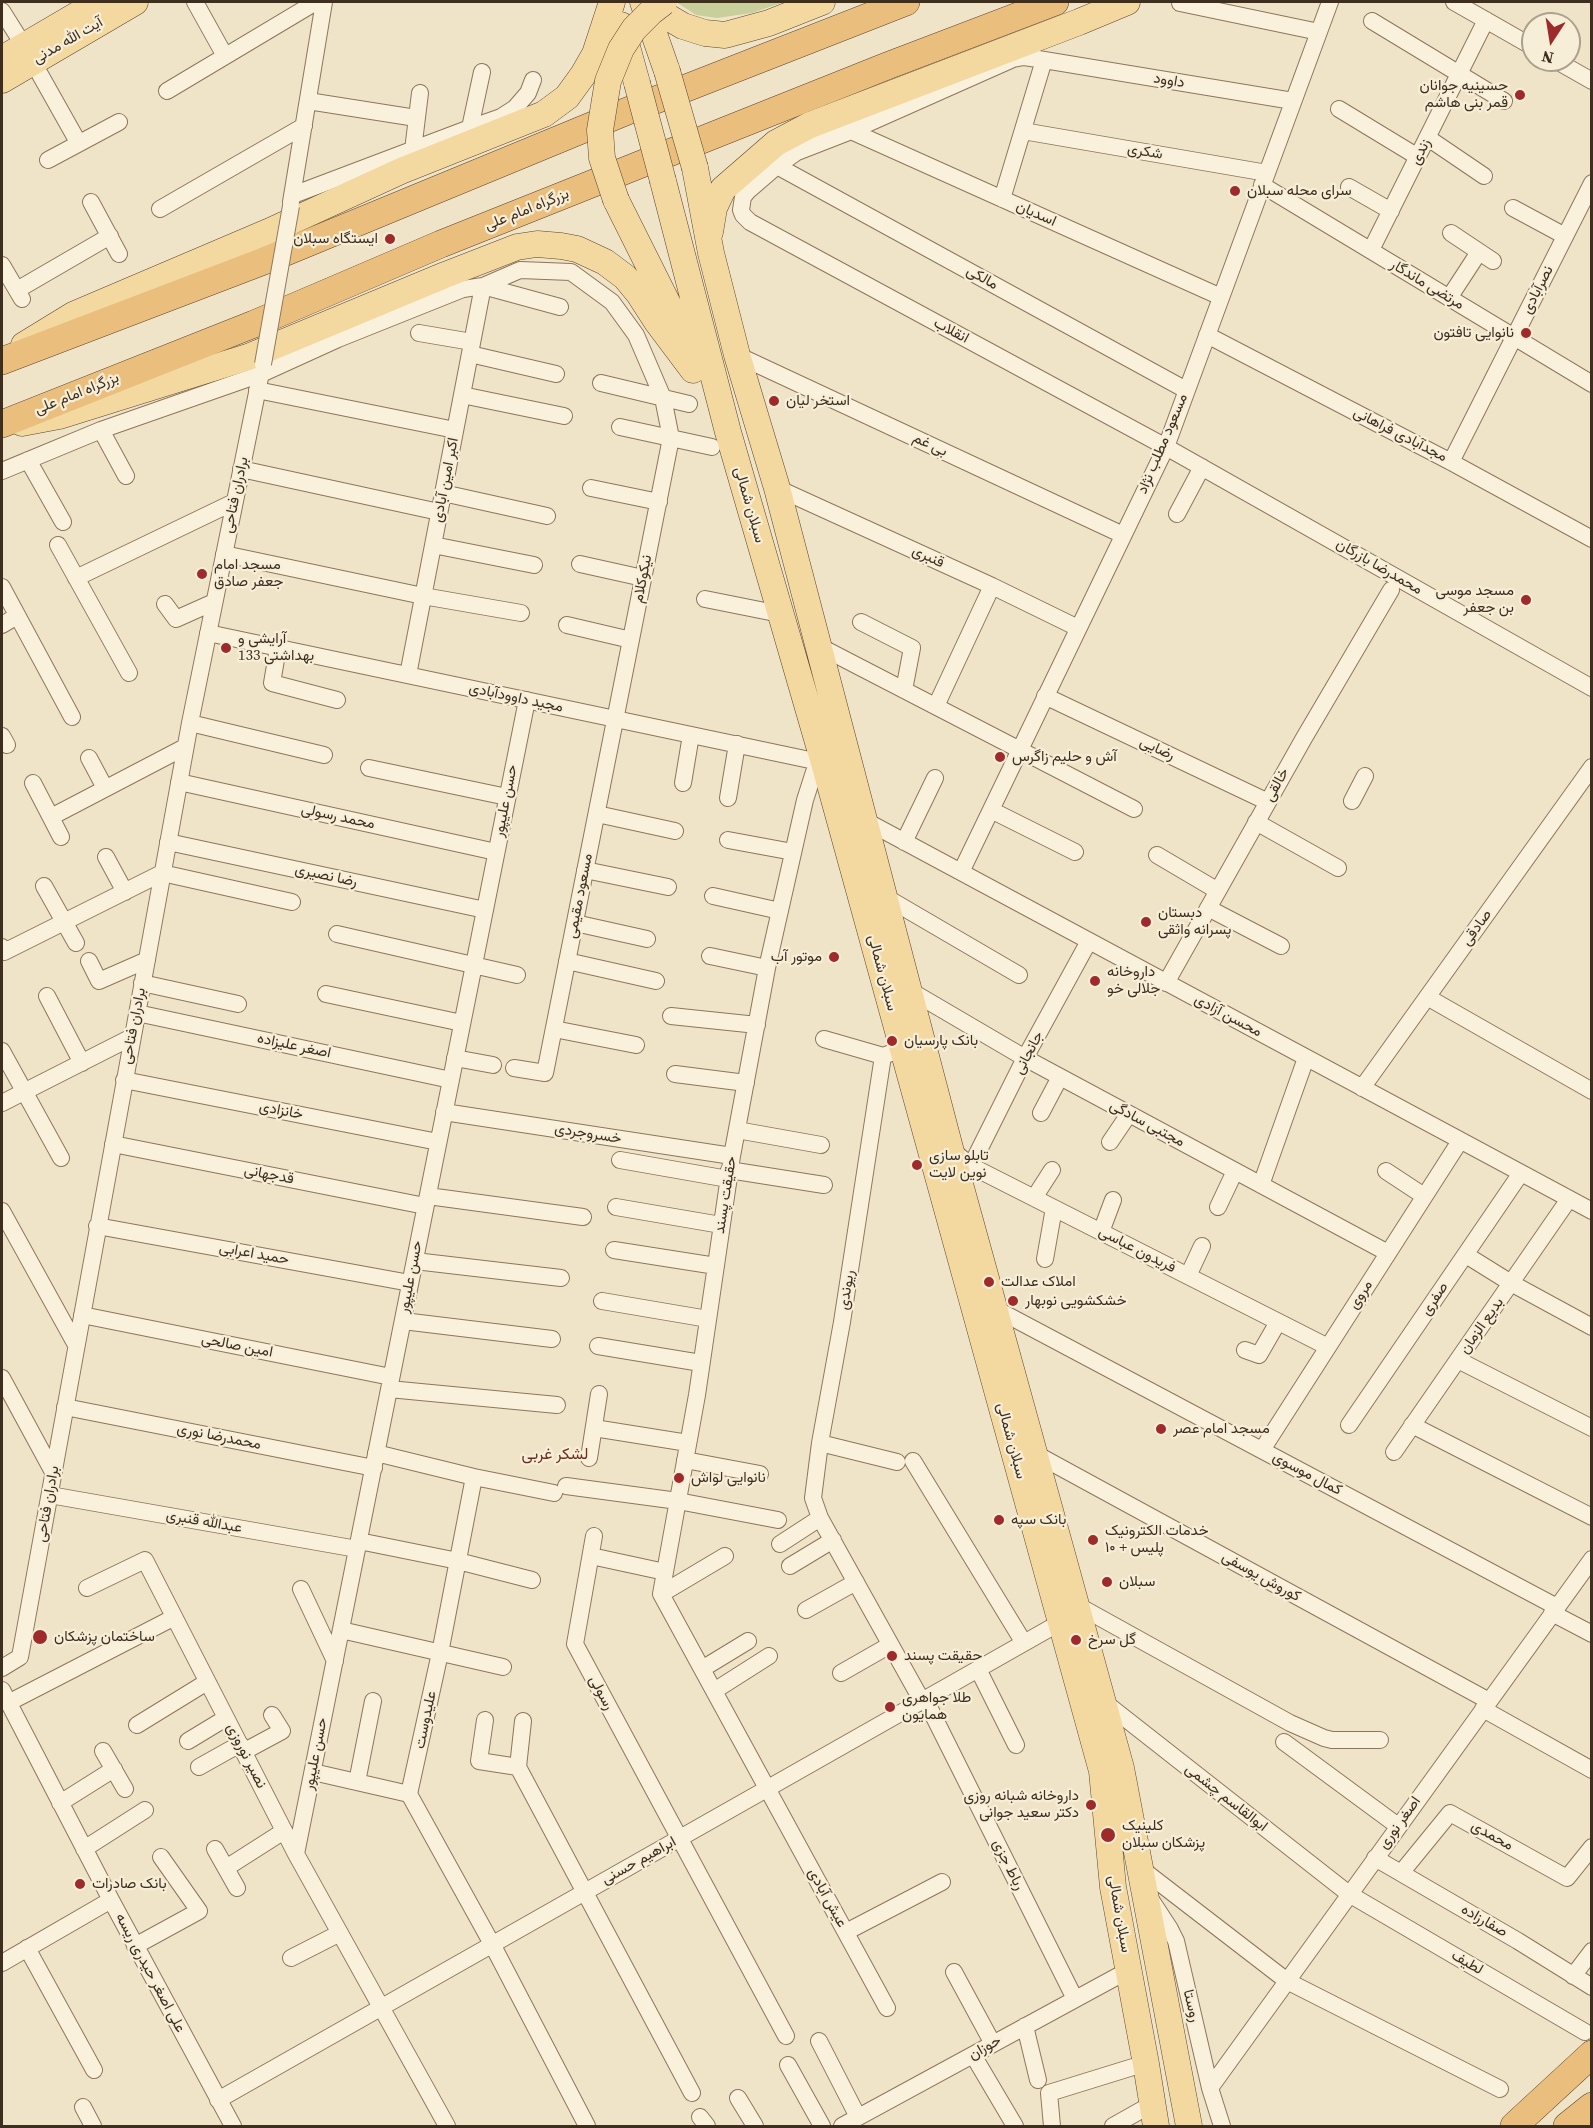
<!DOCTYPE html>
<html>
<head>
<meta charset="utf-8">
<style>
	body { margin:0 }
	#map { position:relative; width:1593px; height:2128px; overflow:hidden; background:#f0e4c8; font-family:"Source Serif 4",serif }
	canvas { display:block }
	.frame { position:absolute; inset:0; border:3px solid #3d2e20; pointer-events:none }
	.north { position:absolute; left:1521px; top:12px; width:60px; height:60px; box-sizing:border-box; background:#f7eed8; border:2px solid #ada18e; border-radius:50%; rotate:192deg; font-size:16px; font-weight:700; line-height:24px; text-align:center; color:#3d2e20 }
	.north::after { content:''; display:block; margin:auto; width:21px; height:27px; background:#9e2a2b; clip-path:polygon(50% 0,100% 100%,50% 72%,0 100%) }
</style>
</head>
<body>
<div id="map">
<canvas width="1593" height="2128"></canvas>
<div class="frame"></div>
<div class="north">N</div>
</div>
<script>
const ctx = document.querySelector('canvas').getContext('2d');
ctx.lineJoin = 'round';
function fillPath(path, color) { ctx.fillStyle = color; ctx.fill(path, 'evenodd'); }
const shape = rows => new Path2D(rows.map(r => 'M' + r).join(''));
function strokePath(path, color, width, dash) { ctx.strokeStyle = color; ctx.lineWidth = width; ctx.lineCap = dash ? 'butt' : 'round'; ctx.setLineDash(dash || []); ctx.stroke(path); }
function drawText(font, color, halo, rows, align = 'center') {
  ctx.font = font + ' "Source Serif 4",Vazirmatn,serif'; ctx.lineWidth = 4.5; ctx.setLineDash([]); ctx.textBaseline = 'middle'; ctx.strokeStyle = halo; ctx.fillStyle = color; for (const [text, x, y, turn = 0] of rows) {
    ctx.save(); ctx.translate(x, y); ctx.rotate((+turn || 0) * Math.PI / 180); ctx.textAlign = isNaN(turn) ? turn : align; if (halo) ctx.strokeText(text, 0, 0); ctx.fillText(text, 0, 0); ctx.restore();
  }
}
fillPath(shape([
	[676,2,784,2,752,13,717,18,696,15]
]), '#c9cf9b');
const minor = shape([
	[195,2,225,56],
	[1454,2,1533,47],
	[1180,3,1319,32],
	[2,11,24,46],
	[1372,21,1504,101],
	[1555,60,1592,81],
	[33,62,78,142],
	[167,91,316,2],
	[308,101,416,118],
	[1293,101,1038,59,1024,57,1013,59,851,131,797,152,777,166,748,191,743,197,741,210,743,215,750,222,1166,447,1592,688],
	[1339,109,1418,157],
	[470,128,501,117,515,108,528,93,533,80],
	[851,131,1221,297],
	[1023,131,1267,173],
	[1428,138,1484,176],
	[413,150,420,93],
	[48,160,119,122],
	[777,166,1186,390],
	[1262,185,1592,384],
	[1349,187,1391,211],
	[293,195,470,128,482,72],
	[1002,199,1044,60],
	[91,202,119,254],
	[291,202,324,2],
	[1513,208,1565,236],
	[160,209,304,126],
	[1451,233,1493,261],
	[1371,250,1486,20],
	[2,265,22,299],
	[17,290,110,236],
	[1449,298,1479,252],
	[419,333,472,342],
	[1207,335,1451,462,1592,539],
	[470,354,556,374],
	[737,355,1123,535],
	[601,383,689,404],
	[257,390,455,430],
	[462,395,564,416],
	[620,427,712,447],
	[101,430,126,476],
	[28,460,63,522],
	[1451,462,1592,183],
	[241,469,439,512],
	[2,471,101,430,261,374,338,339,463,289,483,286,520,270,571,272,612,302,636,335,663,398,671,438,545,1073,514,1068],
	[591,488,659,502],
	[777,488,992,586,1078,628],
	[443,493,547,516],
	[1177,514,1202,467],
	[58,545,129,673],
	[433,545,534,565],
	[224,554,423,596,521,613],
	[580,564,643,578],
	[76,578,234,502],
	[2,587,72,717],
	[705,599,780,614],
	[165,604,176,619,214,602],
	[861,622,912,648,904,690],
	[2,625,17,616],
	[567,625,631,640],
	[208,633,824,763],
	[819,646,1134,809],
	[278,648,272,683,337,700],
	[408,675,483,286,560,307],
	[1045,696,1268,802],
	[936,706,992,586],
	[190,723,324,755],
	[2,736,7,745],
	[89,758,105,788],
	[824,763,814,772,805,800,767,968,732,1156,697,1395,661,1594,887,2008],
	[369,768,507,797],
	[179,782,496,852],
	[33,783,61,837],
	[683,783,691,735],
	[728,798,737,744],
	[1352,801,1365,776],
	[991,810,1075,852],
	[597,814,675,831],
	[51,817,185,747],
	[864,820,1592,1211],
	[1256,822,1338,868],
	[728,840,793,852],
	[168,842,485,910],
	[904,842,935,778],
	[1157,855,1218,891],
	[106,857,125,892],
	[585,870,668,887],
	[961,872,1166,447,1330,2],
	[44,886,76,943],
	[882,895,1019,975],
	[713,896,780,911],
	[1208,908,1281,946],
	[575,923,647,939],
	[337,934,517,975],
	[2,947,4,952,162,873,292,902],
	[710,956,767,968],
	[89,961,99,981,147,960],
	[567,961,656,981],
	[142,983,238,1004],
	[1166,983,1304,738,1391,590],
	[909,990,1025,1058,1388,1253],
	[326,994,462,1023],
	[47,996,82,1063],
	[1427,997,1592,1091],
	[137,1013,451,1080],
	[671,1016,757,1025],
	[554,1029,636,1045],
	[824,1039,883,1056],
	[902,1049,883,1056,842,1322,820,1443,813,1498,820,1518,922,1701],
	[2,1051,61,1158],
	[455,1058,493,1065],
	[675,1074,746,1083],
	[124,1080,438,1142],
	[1362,1088,1592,767],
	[2,1103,132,1037],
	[444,1112,732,1156],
	[1041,1113,1060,1077],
	[737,1130,821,1145],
	[1110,1142,1129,1114],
	[113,1144,425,1206],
	[952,1150,971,1166,1328,1347],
	[620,1160,728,1179],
	[971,1166,1025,1058,1089,941],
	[729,1170,824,1185],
	[1386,1171,1424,1196],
	[1261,1185,1306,1058],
	[428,1196,583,1217],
	[1034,1198,1052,1170],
	[616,1207,721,1225],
	[1218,1207,1235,1171],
	[2,1211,76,1345],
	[97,1226,410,1283],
	[1101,1232,1113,1200],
	[614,1250,716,1266],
	[1466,1255,1511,1283,1592,1327],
	[1045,1259,1054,1208],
	[415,1261,561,1278],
	[1188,1276,1202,1246],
	[602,1301,708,1319],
	[994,1308,1557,1607],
	[82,1315,391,1377],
	[403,1321,552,1339],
	[598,1346,701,1363],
	[1245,1350,1259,1355,1278,1322],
	[1458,1360,1592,1428],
	[2,1378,53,1472],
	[389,1389,557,1405],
	[65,1407,374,1468],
	[1349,1425,1521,1173],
	[1412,1425,1592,1517],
	[594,1428,688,1443],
	[820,1443,897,1462],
	[1262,1450,1460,1141],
	[1394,1452,1569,1199],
	[376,1453,474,1477,554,1493],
	[1034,1453,1489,1701],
	[589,1458,599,1394],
	[685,1460,760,1474],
	[913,1461,1024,1643],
	[474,1477,440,1653,409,1794,492,1944,587,2126],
	[566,1486,678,1501,778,1520],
	[50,1495,357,1549],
	[594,1536,575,1644,786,2036],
	[359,1541,458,1561,532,1580],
	[780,1544,820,1518],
	[591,1556,665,1572],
	[790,1566,833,1540],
	[87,1588,145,1560,296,1854,447,2126],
	[301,1589,335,1661],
	[661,1594,725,1556],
	[1077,1605,1290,1723,1324,1738,1332,1740,1380,1740],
	[806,1610,856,1582],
	[1552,1613,1592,1634],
	[341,1630,503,1667],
	[2,1668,20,1657,190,723,262,368],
	[702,1669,748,1641],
	[978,1669,1016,1745],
	[841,1673,890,1645],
	[2,1690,111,1900,233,2126],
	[714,1691,769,1656],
	[925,1699,1075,1999],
	[1103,1701,1349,1894,1585,2032],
	[8,1703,167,1621],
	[1483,1709,1592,1770],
	[485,1720,479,1761,518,1767,692,2093],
	[137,1725,207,1682],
	[188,1741,226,1718],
	[1284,1742,1398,1826],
	[103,1751,125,1789],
	[243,1752,282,1731,272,1715],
	[199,1767,240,1744],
	[518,1767,523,1721],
	[313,1772,409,1794],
	[357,1782,373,1701],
	[60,1803,114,1769],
	[84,1849,145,1810],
	[215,1849,237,1888],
	[296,1854,527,700],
	[1375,1858,1518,1941,1592,1987],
	[1139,1867,1287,1981,1500,2089],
	[226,1868,284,1831],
	[1401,1873,1450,1813,1567,1878,1592,1847],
	[1151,1900,1170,1929,1176,1941,1210,2088,1222,2126],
	[846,1932,942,1882],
	[135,1946,199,1911,161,1857],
	[27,1948,94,2070],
	[291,1958,340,1933],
	[2,1963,111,1900],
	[954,1972,993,2044],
	[1573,1976,1592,1951],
	[1025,2026,1038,2080],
	[819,2041,858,2117],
	[973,2055,1015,2126],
	[788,2065,822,2126],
	[1210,2088,1592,1559],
	[738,2098,755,2126],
	[218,2100,1061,1622],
	[83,2107,93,2126],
	[700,2117,707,2126],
	[842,2126,1129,1970],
	[1052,2126,1049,2093,1133,2067],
	[1113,2126,1152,2104]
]);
const primary = shape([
	[643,2,667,71],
	[652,2,666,16,683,26,705,33,725,35,769,23,822,2],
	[621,25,637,83],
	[2,59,99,2],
	[2,80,135,2],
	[695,168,711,253,737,355,777,488,950,1148,1121,1768,1189,2126],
	[663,181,728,432,824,763,1102,1771,1113,1887,1146,2064,1156,2126],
	[616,200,673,314,683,344],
	[710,232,714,208,723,189,776,143,810,125,1079,22,1127,2],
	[24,345,73,315,268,232,401,171,544,114,567,97,583,75,595,54,612,2],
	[22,423,59,416,248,357,445,275,517,247,537,244,561,246,577,249,605,262,625,277,639,294,657,322,693,370]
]);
const trunk = shape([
	[2,361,264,261,625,112,906,2],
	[2,424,254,324,441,244,887,66,1055,2],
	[1514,2126,1592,2054],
	[1567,2126,1592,2106]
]);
strokePath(minor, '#8d765c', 18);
strokePath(primary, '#5b4430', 27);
strokePath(trunk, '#5b4430', 28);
strokePath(minor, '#faf1dc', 16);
strokePath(primary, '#f3d9a0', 26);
strokePath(trunk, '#eabe7c', 27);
const minorBridge = shape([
	[263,364,291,206]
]);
const primaryBridge = shape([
	[667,71,695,168],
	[637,83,663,181],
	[616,200,602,158,600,130,608,81,621,49,634,29,651,12,664,2]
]);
strokePath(minorBridge, '#8d765c', 18, []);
strokePath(primaryBridge, '#5b4430', 27, []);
strokePath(minorBridge, '#faf1dc', 16);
strokePath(primaryBridge, '#f3d9a0', 26);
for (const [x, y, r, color] of [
	[1520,95,6,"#9e2a2b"],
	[1235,191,6,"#9e2a2b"],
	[390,239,6,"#9e2a2b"],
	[1526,333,6,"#9e2a2b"],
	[774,401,6,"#9e2a2b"],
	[202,574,6,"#9e2a2b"],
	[1526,600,6,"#9e2a2b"],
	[226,648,6,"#9e2a2b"],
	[1000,757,6,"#9e2a2b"],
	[1146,922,6,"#9e2a2b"],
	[834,957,6,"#9e2a2b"],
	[1095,981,6,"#9e2a2b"],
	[892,1041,6,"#9e2a2b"],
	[917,1165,6,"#9e2a2b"],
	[989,1282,6,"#9e2a2b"],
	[1013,1301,6,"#9e2a2b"],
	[1161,1429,6,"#9e2a2b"],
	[679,1478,6,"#9e2a2b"],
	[999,1520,6,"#9e2a2b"],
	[1093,1540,6,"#9e2a2b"],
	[1107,1582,6,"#9e2a2b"],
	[40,1637,8,"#9e2a2b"],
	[1076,1640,6,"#9e2a2b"],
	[892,1656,6,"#9e2a2b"],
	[890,1707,6,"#9e2a2b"],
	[1091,1805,6,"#9e2a2b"],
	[1108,1835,8,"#9e2a2b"],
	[80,1884,6,"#9e2a2b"]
]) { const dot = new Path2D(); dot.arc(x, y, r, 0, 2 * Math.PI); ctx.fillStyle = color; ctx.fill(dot); strokePath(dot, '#f7eed8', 2); }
drawText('15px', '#3d2e20', '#f7eed8', [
	["آیت الله مدنی",68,41,-30],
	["داوود",1169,81,9],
	["شکری",1145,152,10],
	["زندی",1421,152,-63],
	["بزرگراه امام علی",527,210,-22],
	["اسدیان",1036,214,24],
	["مالکی",982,278,29],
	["مرتضی ماندگار",1427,285,31],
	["نصرآبادی",1538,290,-63],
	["انقلاب",951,331,28],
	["بزرگراه امام علی",77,394,-22],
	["مجدآبادی فراهانی",1400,435,27],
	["مسعود مطلب نژاد",1163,444,-67],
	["بی غم",930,445,25],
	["اکبر امین آبادی",446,480,-79],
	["برادران فتاحی",236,495,-78],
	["سبلان شمالی",749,505,74],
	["قنبری",928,557,25],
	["محمدرضا بازرگان",1379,567,30],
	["نیکوکلام",643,579,-79],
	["مجید داوودآبادی",516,698,12],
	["رضایی",1157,749,25],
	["خالقی",1277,785,-61],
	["حسن علیپور",506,801,-79],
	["محمد رسولی",338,817,12],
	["رضا نصیری",326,876,12],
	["مسعود مقیمی",580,896,-79],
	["صادقی",1477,928,-54],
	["سبلان شمالی",882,973,75],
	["محسن آزادی",1228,1016,28],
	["برادران فتاحی",134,1026,-79],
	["اصغر علیزاده",294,1046,12],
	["جانجانی",1029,1053,-62],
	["خانزادی",281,1111,11],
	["مجتبی سادگی",1147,1124,28],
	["خسروجردی",588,1134,9],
	["قدجهانی",269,1175,11],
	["حقیقت پسند",726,1195,-81],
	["فریدون عباسی",1137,1250,27],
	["حمید اعرابی",254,1254,10],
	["حسن علیپور",411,1277,-79],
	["ریوندی",847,1290,-81],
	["مروی",1361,1295,-57],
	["صفری",1435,1299,-56],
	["بدیع الزمان",1482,1326,-55],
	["امین صالحی",237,1346,11],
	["محمدرضا نوری",219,1437,11],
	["سبلان شمالی",1011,1441,75],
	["کمال موسوی",1307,1474,28],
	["برادران فتاحی",48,1504,-80],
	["عبدالله قنبری",204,1522,10],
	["کوروش یوسفی",1261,1577,29],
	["رسولی",601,1693,62],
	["علیدوست",426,1720,-78],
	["حسن علیپور",316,1754,-79],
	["نصیر نوروزی",246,1756,63],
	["ابوالقاسم چشمی",1226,1798,38],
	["اصغر نوری",1400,1823,-54],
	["محمدی",1492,1836,29],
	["ابراهیم حسنی",639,1861,-29],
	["رباط جزی",1008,1865,64],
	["عیش آبادی",827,1898,61],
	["سبلان شمالی",1119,1914,80],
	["صفارزاده",1484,1921,30],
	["لطیف",1467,1963,30],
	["علی اصغر حیدری ریسه",150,1973,62],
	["روستا",1191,2006,77],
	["حوزان",985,2048,-29]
]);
drawText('15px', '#3d2e20', '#f7eed8', [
	["حسینیه جوانان",1508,86,"right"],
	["قمر بنی هاشم",1508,103,"right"],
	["سرای محله سبلان",1247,191],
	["ایستگاه سبلان",378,239,"right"],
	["نانوایی تافتون",1514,333,"right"],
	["استخر لیان",786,401],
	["مسجد امام",214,565],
	["جعفر صادق",214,582],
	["مسجد موسی",1514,591,"right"],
	["بن جعفر",1514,608,"right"],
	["آرایشی و",238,639],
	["بهداشتی 133",238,656],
	["آش و حلیم زاگرس",1012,757],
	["دبستان",1158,913],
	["پسرانه واثقی",1158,930],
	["موتور آب",822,957,"right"],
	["داروخانه",1107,972],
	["جلالی خو",1107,989],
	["بانک پارسیان",904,1041],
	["تابلو سازی",929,1156],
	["نوین لایت",929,1173],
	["املاک عدالت",1001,1282],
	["خشکشویی نوبهار",1025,1301],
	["مسجد امام عصر",1173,1429],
	["نانوایی لواش",691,1478],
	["بانک سپه",1011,1520],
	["خدمات الکترونیک",1105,1531],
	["پلیس + ۱۰",1105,1548],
	["سبلان",1119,1582],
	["ساختمان پزشکان",54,1637],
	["گل سرخ",1088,1640],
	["حقیقت پسند",904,1656],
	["طلا جواهری",902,1698],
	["همایون",902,1715],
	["داروخانه شبانه روزی",1079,1796,"right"],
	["دکتر سعید جوانی",1079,1813,"right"],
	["کلینیک",1122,1826],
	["پزشکان سبلان",1122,1843],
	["بانک صادرات",92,1884]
], 'left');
drawText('16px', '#6b2e1e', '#f7eed8', [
	["لشکر غربی",555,1455]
]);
</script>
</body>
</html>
